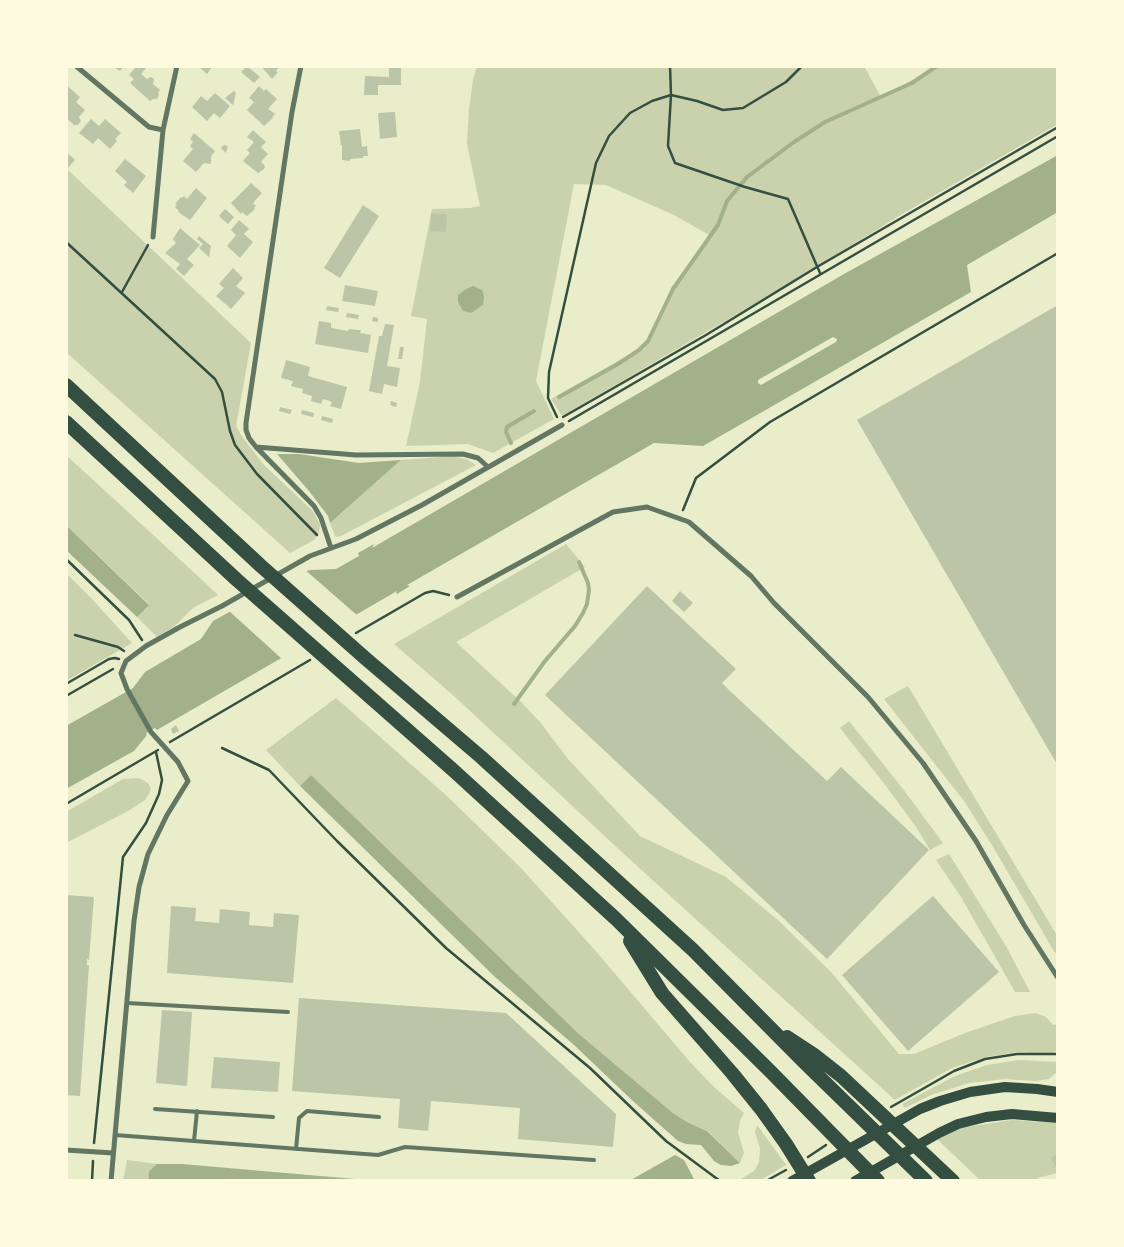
<!DOCTYPE html>
<html>
<head>
<meta charset="utf-8">
<style>
	body { margin:0 }
	#map { position:relative; width:1124px; height:1247px; overflow:hidden; background:#e9edc9; font-family:Lato,sans-serif }
	canvas { display:block }
	.frame { position:absolute; inset:0; border:68px solid #fefae0; pointer-events:none }
</style>
</head>
<body>
<div id="map">
<canvas width="1124" height="1247"></canvas>
<div class="frame"></div>
</div>
<script>
const ctx = document.querySelector('canvas').getContext('2d');
ctx.lineJoin = 'round';
function fillPath(path, color) { ctx.fillStyle = color; ctx.fill(path, 'evenodd'); }
const shape = rows => new Path2D(rows.map(r => 'M' + r).join(''));
function strokePath(path, color, width, dash) { ctx.strokeStyle = color; ctx.lineWidth = width; ctx.lineCap = dash ? 'butt' : 'round'; ctx.setLineDash(dash || []); ctx.stroke(path); }
fillPath(shape([
	[477,66,864,66,881,97,938,66,1058,66,1058,124,899,216,789,284,562,416,551,399,646,345,661,311,686,268,709,235,674,215,606,185,574,184,536,381,554,419,493,453,468,444,406,446,420,382,427,319,411,316,432,209,470,208,480,206,467,144,469,109,473,80],
	[66,168,251,343,236,426,241,435,264,465,312,510,320,524,319,533,314,540,290,553,66,352],
	[66,455,200,578,218,595,193,608,175,626,157,637,137,617,149,604,66,525],
	[452,456,466,459,476,465,341,536,337,537,335,536,330,523,401,460],
	[566,544,585,567,456,642,521,702,540,722,568,759,640,836,726,877,778,920,831,972,899,1054,914,1054,965,1033,1015,1016,1036,1013,1046,1017,1053,1025,1058,1024,1058,1050,1052,1054,1017,1052,986,1057,952,1068,895,1100,625,855,455,697,394,644],
	[66,573,92,599,132,643,66,681],
	[908,686,1058,937,1058,950,1055,953,992,845,964,801,884,699],
	[336,698,448,797,521,868,594,949,690,1062,713,1086,744,1113,740,1121,738,1132,744,1153,740,1163,708,1131,687,1122,673,1113,579,1034,311,775,300,786,266,750],
	[849,721,903,789,943,843,930,850,916,827,886,786,840,728],
	[139,778,148,783,151,788,149,794,145,800,128,811,66,843,66,812,123,779],
	[949,854,1006,946,1030,992,1015,992,961,897,936,860],
	[1018,1060,1058,1062,1058,1071,1049,1079,1035,1081,1005,1079,969,1083,931,1095,905,1108,902,1104,955,1076,987,1065],
	[1012,1120,1058,1123,1058,1173,1037,1178,1039,1181,981,1181,937,1139,959,1128],
	[757,1125,786,1165,759,1181,739,1181,739,1180,754,1171,759,1162,760,1149,755,1132],
	[127,1160,157,1164,149,1171,148,1181,123,1181]
]), '#cad2ad');
fillPath(shape([
	[1058,155,1058,212,967,265,971,292,703,446,654,443,407,585,410,586,397,594,396,593,397,591,157,730,155,728,146,733,147,735,134,751,66,789,66,726,133,688,145,672,201,639,213,621,300,573,310,570,336,569,359,556,358,553,374,544,372,548,844,274],
	[833,337,837,339,836,342,761,385,758,383,758,380],
	[473,286,482,290,484,296,483,305,471,313,463,311,458,302,458,295,466,289],
	[277,454,299,454,359,463,401,460,330,523,328,516,309,491],
	[66,525,149,605,137,617,66,550],
	[311,775,579,1034,673,1113,687,1122,707,1131,740,1163,731,1166,721,1165,714,1161,701,1145,686,1144,678,1141,634,1102,574,1045,495,977,300,786],
	[675,1155,684,1160,695,1181,629,1181],
	[157,1164,182,1164,378,1181,148,1181,149,1171]
]), '#a3b18a');
fillPath(shape([
	[304,569,358,616,282,659,228,610,298,570]
]), '#e9edc9');
strokePath(shape([
	[559,397,618,364,639,350,648,341,673,289,718,225,727,201,747,177,794,142,825,122,912,83,937,66],
	[511,443,506,432,507,427,534,411],
	[514,704,545,661,575,626,583,613,587,604,589,590,588,583,579,562]
]), '#a3b18a', 4);
fillPath(shape([
	[110,66,124,66,120,71,114,67,113,68],
	[137,66,148,66,141,74,147,79,151,77,154,79,153,84,160,90,158,93,159,95,157,99,153,99,150,101,130,83,134,79,129,75],
	[200,66,213,66,207,74,199,67],
	[247,66,260,77,254,83,241,72],
	[261,66,280,66,276,71,278,72,272,79],
	[389,66,401,66,401,85,378,85,378,95,364,95,365,76,389,77],
	[66,85,80,97,76,102,85,110,79,117,81,121,78,125,74,125,66,118],
	[259,86,264,91,266,89,277,99,268,109,275,114,272,117,273,118,264,126,247,110,254,102,249,98],
	[234,91,236,93,233,105,225,98],
	[215,93,230,106,220,118,214,113,207,121,192,107,201,96,207,101],
	[395,112,397,137,380,139,378,113],
	[91,119,99,126,105,119,121,133,115,139,117,141,110,149,98,138,93,144,79,133],
	[360,129,362,147,367,146,368,156,363,156,363,158,350,159,350,161,342,160,342,145,341,145,339,131],
	[253,130,266,142,261,147,268,154,261,162,265,166,264,169,258,173,243,161,250,153,247,150,254,142,247,137],
	[194,133,215,151,211,156,211,164,204,163,196,172,183,161,193,149,190,146,193,142,190,139],
	[224,145,228,146,226,153,221,148],
	[66,152,75,160,68,168,66,166],
	[125,159,146,176,133,193,124,185,127,182,115,171],
	[251,183,262,193,253,203,256,206,254,208,255,209,247,216,242,212,241,214,231,203],
	[196,188,207,198,190,220,178,212,179,211,175,207,177,205,175,204,181,197,182,198,184,196,187,199],
	[363,205,379,216,340,278,324,268],
	[225,209,234,217,228,224,219,216],
	[431,213,447,214,446,232,430,231],
	[239,220,249,229,244,234,253,242,240,258,227,246,236,235,231,230],
	[180,228,200,245,187,259,194,265,184,276,176,269,180,264,165,253,176,243,173,239],
	[199,236,211,246,209,257,199,248,203,244,197,239],
	[233,268,243,278,236,286,245,293,231,309,216,296,224,288,219,284],
	[345,285,378,291,375,306,342,301],
	[1058,305,1058,766,857,420],
	[327,306,339,308,338,312,326,310],
	[347,313,359,315,358,319,346,317],
	[373,317,378,318,378,322,372,321],
	[319,321,331,323,331,328,348,331,349,329,359,330,361,330,360,333,371,335,368,353,315,344],
	[385,324,394,325,387,366,400,368,397,387,384,384,382,394,369,391,379,336,382,336],
	[400,347,404,347,402,359,398,359],
	[286,360,310,367,308,376,347,387,341,409,330,406,332,402,327,400,323,399,321,404,311,401,312,396,302,393,303,389,291,386,293,381,281,378],
	[391,401,397,403,396,407,390,405],
	[280,407,292,410,290,414,279,411],
	[302,410,314,413,313,417,301,414],
	[322,416,333,419,332,423,321,420],
	[647,586,736,669,722,683,730,691,827,781,841,767,929,850,827,959,545,695],
	[680,591,693,603,684,612,672,601],
	[176,725,179,731,173,734,171,729],
	[66,895,94,897,89,960,87,959,87,965,89,965,80,1096,66,1095],
	[933,896,999,972,908,1051,842,975],
	[171,906,196,908,195,921,219,923,220,909,250,912,249,925,273,927,274,913,299,915,293,983,167,973],
	[299,998,506,1013,616,1114,613,1147,518,1139,520,1108,431,1101,428,1131,398,1128,400,1099,292,1091],
	[162,1010,192,1012,187,1086,156,1083],
	[214,1057,280,1062,278,1092,211,1088],
	[1058,1154,1058,1166,1056,1167,1051,1158]
]), '#bcc5a7');
strokePath(shape([
	[670,66,671,95,668,146,675,163,745,187,788,199,820,273],
	[66,242,215,379,222,392,230,431,235,445,257,474,317,535],
	[122,292,148,245],
	[557,417,548,398,549,372,596,163,609,136,630,113,652,101,671,95,697,101,723,110,743,108,786,82,802,66],
	[563,417,706,335,817,267,1058,127],
	[569,421,1058,136],
	[683,510,696,478,770,422,1058,253],
	[66,559,129,620,142,640],
	[356,633,425,593,433,591,449,595],
	[75,635,118,647,124,651],
	[66,684,109,659,115,658,119,659],
	[66,696,113,669],
	[170,742,310,660],
	[222,748,269,770,337,841,446,948,590,1068,666,1141,720,1181],
	[66,804,158,750],
	[891,1107,954,1071,985,1059,1017,1054,1058,1054],
	[94,1143,123,857,146,823,159,794,162,780,156,752],
	[808,1157,826,1145],
	[92,1181,93,1161],
	[766,1181,786,1170]
]), '#344e41', 2.5);
strokePath(shape([
	[127,1003,288,1012],
	[155,1109,273,1117],
	[115,1135,378,1155,405,1147,594,1160],
	[194,1141,197,1111],
	[296,1149,299,1118,307,1111,379,1117]
]), '#617663', 4);
strokePath(shape([
	[76,66,149,127,163,130,177,66],
	[301,66,292,112,246,423,246,430,249,438,256,447,314,506,321,518,331,548],
	[153,237,163,130],
	[256,447,356,455,463,454,478,458,488,467],
	[457,597,613,512,647,507,689,522,751,576,774,603,868,697,923,763,976,841,1024,925,1058,978],
	[66,1150,113,1153],
	[111,1181,134,921,139,887,148,854,167,815,188,781,178,762,151,732,127,689,121,673,126,661,146,646,180,627,222,606,310,556,356,539,422,505,562,425]
]), '#617663', 5);
strokePath(shape([
	[792,1181,920,1109,940,1101,970,1092,1005,1087,1037,1089,1058,1092],
	[855,1181,939,1133,958,1124,986,1117,1012,1114,1058,1118]
]), '#344e41', 10);
strokePath(shape([
	[66,385,261,566,365,658,481,757,693,950,803,1061,926,1181],
	[66,422,237,580,453,770,616,919,771,1072,878,1181],
	[630,941,662,993,732,1073,761,1109,786,1144,809,1181],
	[787,1037,813,1054,841,1076,953,1181]
]), '#344e41', 14);
</script>
</body>
</html>
